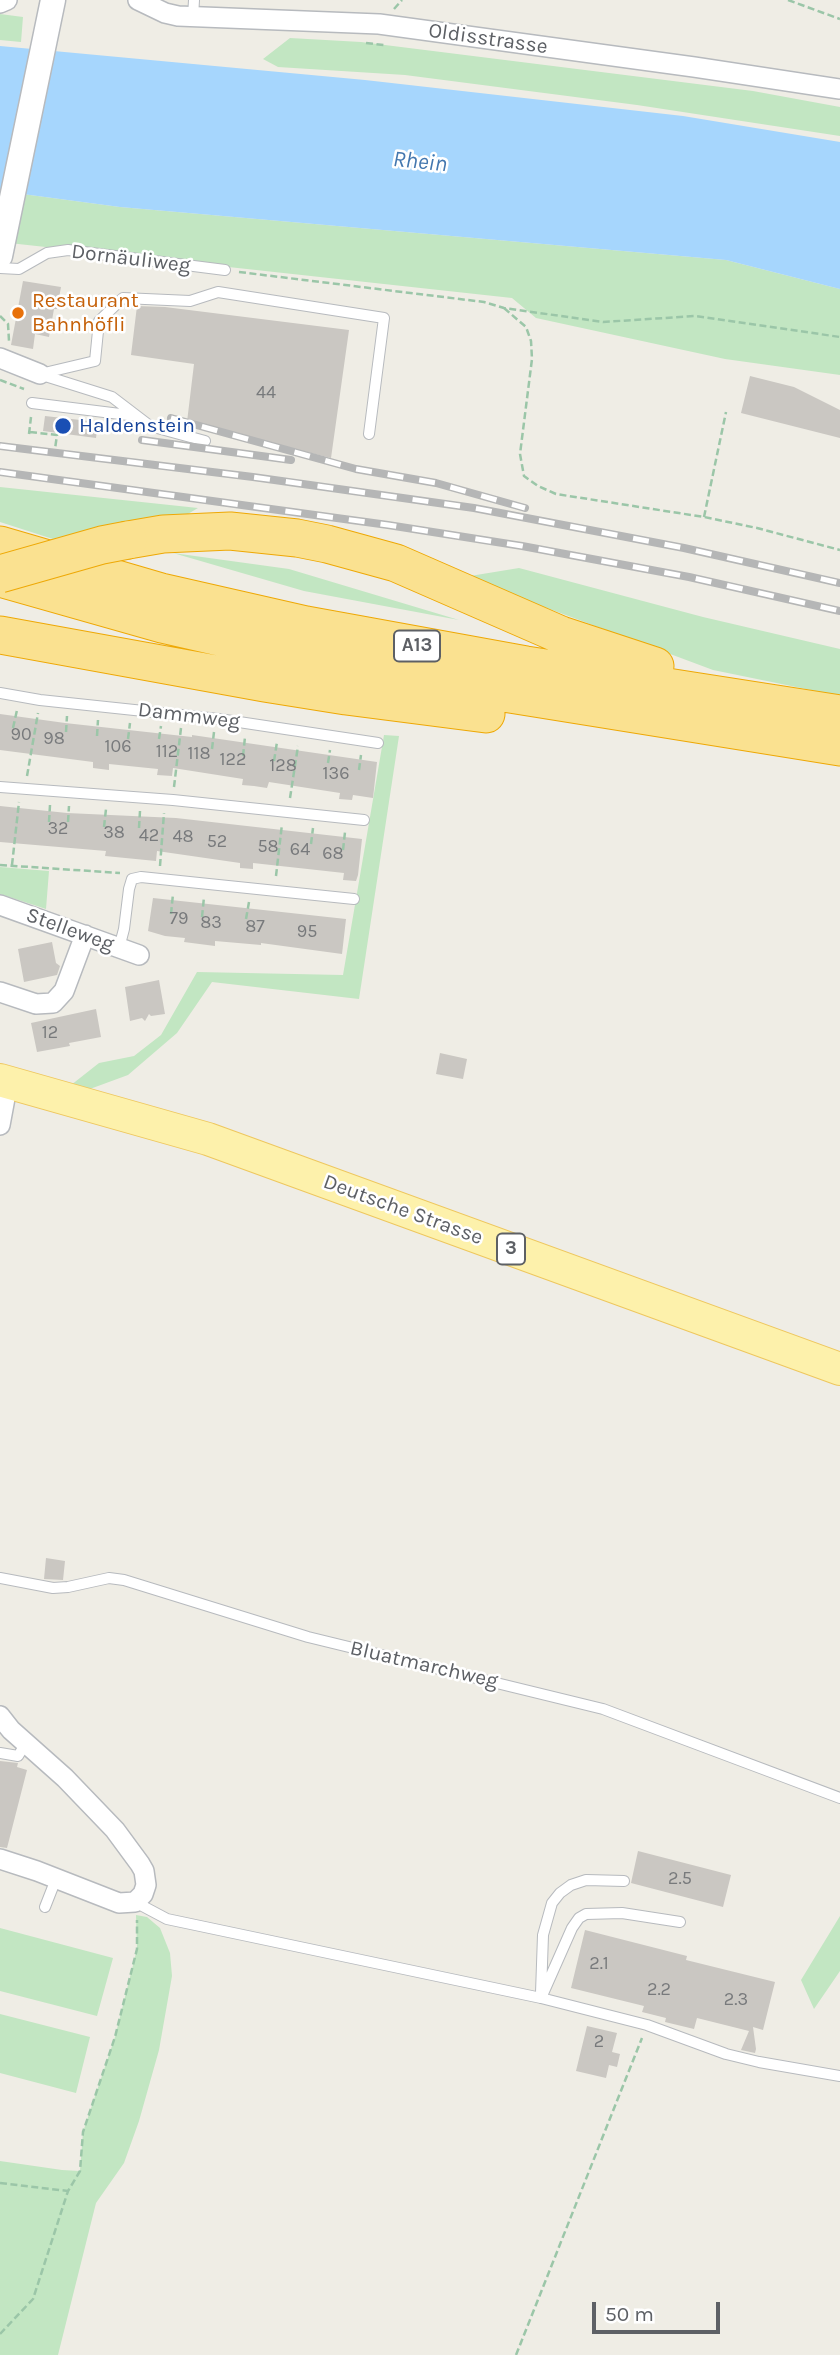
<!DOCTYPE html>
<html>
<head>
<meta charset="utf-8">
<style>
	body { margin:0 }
	#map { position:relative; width:840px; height:2355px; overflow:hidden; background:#efede5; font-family:Karla,sans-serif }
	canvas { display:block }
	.scale { position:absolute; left:592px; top:2302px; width:128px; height:32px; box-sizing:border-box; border:4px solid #5d6065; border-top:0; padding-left:9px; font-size:21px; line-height:24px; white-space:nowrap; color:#5d6065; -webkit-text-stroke:5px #fff; paint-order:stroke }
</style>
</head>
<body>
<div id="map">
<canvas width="840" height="2355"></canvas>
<div class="scale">50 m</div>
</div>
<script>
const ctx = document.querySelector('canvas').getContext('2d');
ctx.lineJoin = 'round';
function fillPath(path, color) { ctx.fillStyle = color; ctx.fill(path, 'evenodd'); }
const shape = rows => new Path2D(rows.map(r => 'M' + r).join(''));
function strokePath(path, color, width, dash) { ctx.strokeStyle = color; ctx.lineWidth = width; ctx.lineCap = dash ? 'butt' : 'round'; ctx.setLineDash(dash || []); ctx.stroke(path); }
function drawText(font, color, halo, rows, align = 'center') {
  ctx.font = font + ' Karla,sans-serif'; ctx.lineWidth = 5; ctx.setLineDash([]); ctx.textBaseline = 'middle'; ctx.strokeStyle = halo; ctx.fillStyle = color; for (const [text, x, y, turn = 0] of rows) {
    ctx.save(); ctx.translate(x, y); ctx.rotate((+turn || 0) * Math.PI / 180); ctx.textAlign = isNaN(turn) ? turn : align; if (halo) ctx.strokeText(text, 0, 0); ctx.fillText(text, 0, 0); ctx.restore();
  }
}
fillPath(shape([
	[0,14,23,17,21,42,0,40],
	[290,38,361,42,753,91,840,107,840,136,637,105,405,75,278,67,263,59],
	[0,191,120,207,726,260,840,289,840,375,725,359,536,318,512,298,0,242],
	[0,487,198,508,176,521,56,540,0,522],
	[173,553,289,569,459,620,304,591],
	[519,568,703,617,840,649,840,696,713,670,464,577],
	[384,735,399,736,359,999,212,982,177,1033,128,1075,79,1093,66,1089,99,1063,134,1056,161,1035,197,972,343,975],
	[0,867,49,871,46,909,0,894],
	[136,1915,147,1917,160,1928,170,1953,172,1976,159,2050,139,2121,124,2163,96,2203,58,2355,0,2355,0,2161,62,2170,80,2171,83,2132,115,2037,137,1949],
	[840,1916,840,1971,814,2009,801,1980],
	[0,1928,113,1958,97,2016,0,1991],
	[0,2014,90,2037,76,2093,0,2073]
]), '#c2e6c2');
fillPath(shape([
	[0,46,365,80,683,116,840,142,840,289,726,260,120,207,0,191]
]), '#a6d6fd');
fillPath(shape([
	[23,281,61,287,57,309,54,309,49,337,35,334,33,349,11,345],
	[137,306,165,307,349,330,331,458,187,422,194,364,131,355],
	[750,376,794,387,840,410,840,438,741,413],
	[45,416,98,422,96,438,43,431],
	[0,714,65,723,192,737,192,735,377,762,373,798,353,795,352,800,339,799,340,793,269,782,267,788,254,786,242,785,243,779,173,768,172,776,157,775,158,769,109,764,109,770,93,768,93,762,0,750],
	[0,806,67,813,176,818,362,839,358,875,356,881,343,880,344,873,253,863,253,869,240,868,240,863,157,851,156,861,105,856,106,851,0,842],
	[153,898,346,919,342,954,261,943,261,945,215,941,215,946,184,942,185,938,165,936,148,931],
	[52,942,56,963,60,966,57,975,24,982,18,949],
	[159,980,165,1014,151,1016,149,1014,145,1021,142,1018,130,1021,125,987],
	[96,1009,101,1037,69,1043,70,1046,37,1052,31,1023],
	[440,1053,467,1059,463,1079,436,1074],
	[46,1558,65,1561,63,1580,44,1579],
	[0,1761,18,1763,17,1767,27,1770,7,1848,0,1847],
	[638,1851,731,1875,723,1907,631,1883],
	[585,1930,687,1956,686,1960,775,1982,763,2030,753,2027,756,2049,755,2053,741,2050,749,2031,697,2018,694,2029,665,2022,666,2018,642,2012,644,2006,571,1988],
	[587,2026,617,2033,612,2052,620,2054,617,2067,609,2065,606,2078,576,2071]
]), '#cac7c2');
const service = shape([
	[193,17,194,0],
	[0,268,19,269,47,253,68,250,225,270],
	[40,374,95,361,99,321,123,298,190,301,218,292,384,318,369,434],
	[42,375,112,397,150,426,205,441],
	[32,403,136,416],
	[0,693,40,700,219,719,378,743],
	[0,787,173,800,364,820],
	[119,948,124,929,129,889,132,879,141,877,354,899],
	[0,1578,53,1588,68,1587,109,1578,124,1580,308,1637,603,1709,840,1798],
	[0,1753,18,1756,26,1743],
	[135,1902,167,1919,541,1998,647,2025,726,2054,759,2062,840,2076],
	[45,1907,56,1879],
	[541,1993,543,1935,552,1903,560,1893,571,1885,586,1880,624,1881],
	[541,1998,572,1928,579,1918,586,1914,622,1913,680,1922]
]);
const minor = shape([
	[138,0,165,13,178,16,379,24,694,67,840,89],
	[0,3,7,0],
	[0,358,40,374],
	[0,905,139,955],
	[0,992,36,1004,53,1003,64,991,85,935],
	[0,1125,8,1082],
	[0,1716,11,1730,65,1778,115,1830,140,1864,144,1871,146,1885,143,1894,135,1902,119,1903,37,1871,0,1859]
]);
const tertiary = shape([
	[0,256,53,0]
]);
const primary = shape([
	[0,1080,208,1139,840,1369]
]);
const motorway = shape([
	[128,540,163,534,230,531,297,538,327,544,396,563,561,635,655,666],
	[0,545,161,592,306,625,526,665,840,714],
	[0,578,162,624,298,655,454,685,840,747],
	[0,635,265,683,346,696,486,714]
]);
strokePath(service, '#b7babe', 12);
strokePath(minor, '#b7babe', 22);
strokePath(tertiary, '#b7babe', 27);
strokePath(primary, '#eec75e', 34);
strokePath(motorway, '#eea805', 39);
strokePath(shape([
	[788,0,840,19],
	[394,9,402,0],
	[366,43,384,45],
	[239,272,484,302,504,308,603,322,695,316,840,337],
	[504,308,526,327,531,341,532,359,520,454,524,476,538,486,556,494,704,517,757,528,840,550],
	[0,316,8,324,9,341],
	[0,380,24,389],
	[30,432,57,435,55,449],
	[29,434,31,417],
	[704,517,726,412],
	[13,728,17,710],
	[66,732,67,716],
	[97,736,98,720],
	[128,739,130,723],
	[159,739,161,726],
	[212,749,214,732],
	[243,756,245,737],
	[274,761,277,742],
	[328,763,330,750],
	[359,770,361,755],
	[27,776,38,713],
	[174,787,181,728],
	[290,798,298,746],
	[49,822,50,805],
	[68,822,69,806],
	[104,827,106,809],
	[139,828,140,811],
	[311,844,313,828],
	[343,850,345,832],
	[0,865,120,873],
	[12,865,19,802],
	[160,866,164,813],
	[276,876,282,824],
	[171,914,173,894],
	[202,917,204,897],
	[246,919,249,902],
	[0,2183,68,2191],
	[0,2334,33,2299,68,2191,80,2171,83,2132,115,2037,137,1949,137,1920],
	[516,2355,642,2038]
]), '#9bc6a8', 2.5, [7, 3.5]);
strokePath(service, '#fff', 10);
strokePath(minor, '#fff', 19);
strokePath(tertiary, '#fff', 24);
strokePath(primary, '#fdf1ab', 32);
strokePath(motorway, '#fae190', 37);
const rail = shape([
	[171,418,356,469,436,483,525,508],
	[142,440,291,460],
	[0,446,253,477,474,508,684,548,840,583],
	[0,472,388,525,522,546,689,577,840,611]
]);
strokePath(rail, '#b5b6b6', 8);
strokePath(rail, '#fff', 5, [16]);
const motorwayBridge = shape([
	[0,574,102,545,128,540]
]);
strokePath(motorwayBridge, '#eea805', 39, []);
strokePath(motorwayBridge, '#fae190', 37);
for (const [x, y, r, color] of [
	[18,313,7,"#e8710a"],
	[63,426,9,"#1a4fb4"]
]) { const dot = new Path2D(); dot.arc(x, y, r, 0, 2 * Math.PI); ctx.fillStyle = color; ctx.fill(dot); strokePath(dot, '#fff', 2.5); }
drawText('18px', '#787a7c', null, [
	["44",266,393],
	["90",21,735],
	["98",54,739],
	["106",118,747],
	["112",167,752],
	["118",199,754],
	["122",233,760],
	["128",283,766],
	["136",336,774],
	["32",58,829],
	["38",114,833],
	["42",149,836],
	["48",183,837],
	["52",217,842],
	["58",268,847],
	["64",300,850],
	["68",333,854],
	["79",179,919],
	["83",211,923],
	["87",255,927],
	["95",307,932],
	["12",50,1033],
	["2.5",680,1879],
	["2.1",599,1964],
	["2.2",659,1990],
	["2.3",736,2000],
	["2",599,2042]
]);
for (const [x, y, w] of [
	[417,646,46],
	[511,1249,28]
]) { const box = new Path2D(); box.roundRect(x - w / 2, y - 15.5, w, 31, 5); ctx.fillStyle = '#fff'; ctx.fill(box); strokePath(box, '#5d6065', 2); }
drawText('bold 19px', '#5d6065', null, [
	["A13",417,646],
	["3",511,1249]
]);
drawText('21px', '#5d6065', '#fff', [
	["Oldisstrasse",488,39,8],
	["Dornäuliweg",131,259,7],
	["Dammweg",189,716,7],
	["Stelleweg",70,930,20],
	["Deutsche Strasse",403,1210,20],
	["Bluatmarchweg",424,1665,13]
]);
drawText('21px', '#c56008', '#fff', [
	["Restaurant",32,301],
	["Bahnhöfli",32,325]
], 'left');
drawText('21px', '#164399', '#fff', [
	["Haldenstein",79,426]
], 'left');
drawText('italic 23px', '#4377af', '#fff', [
	["Rhein",420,162,6]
]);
</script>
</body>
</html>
